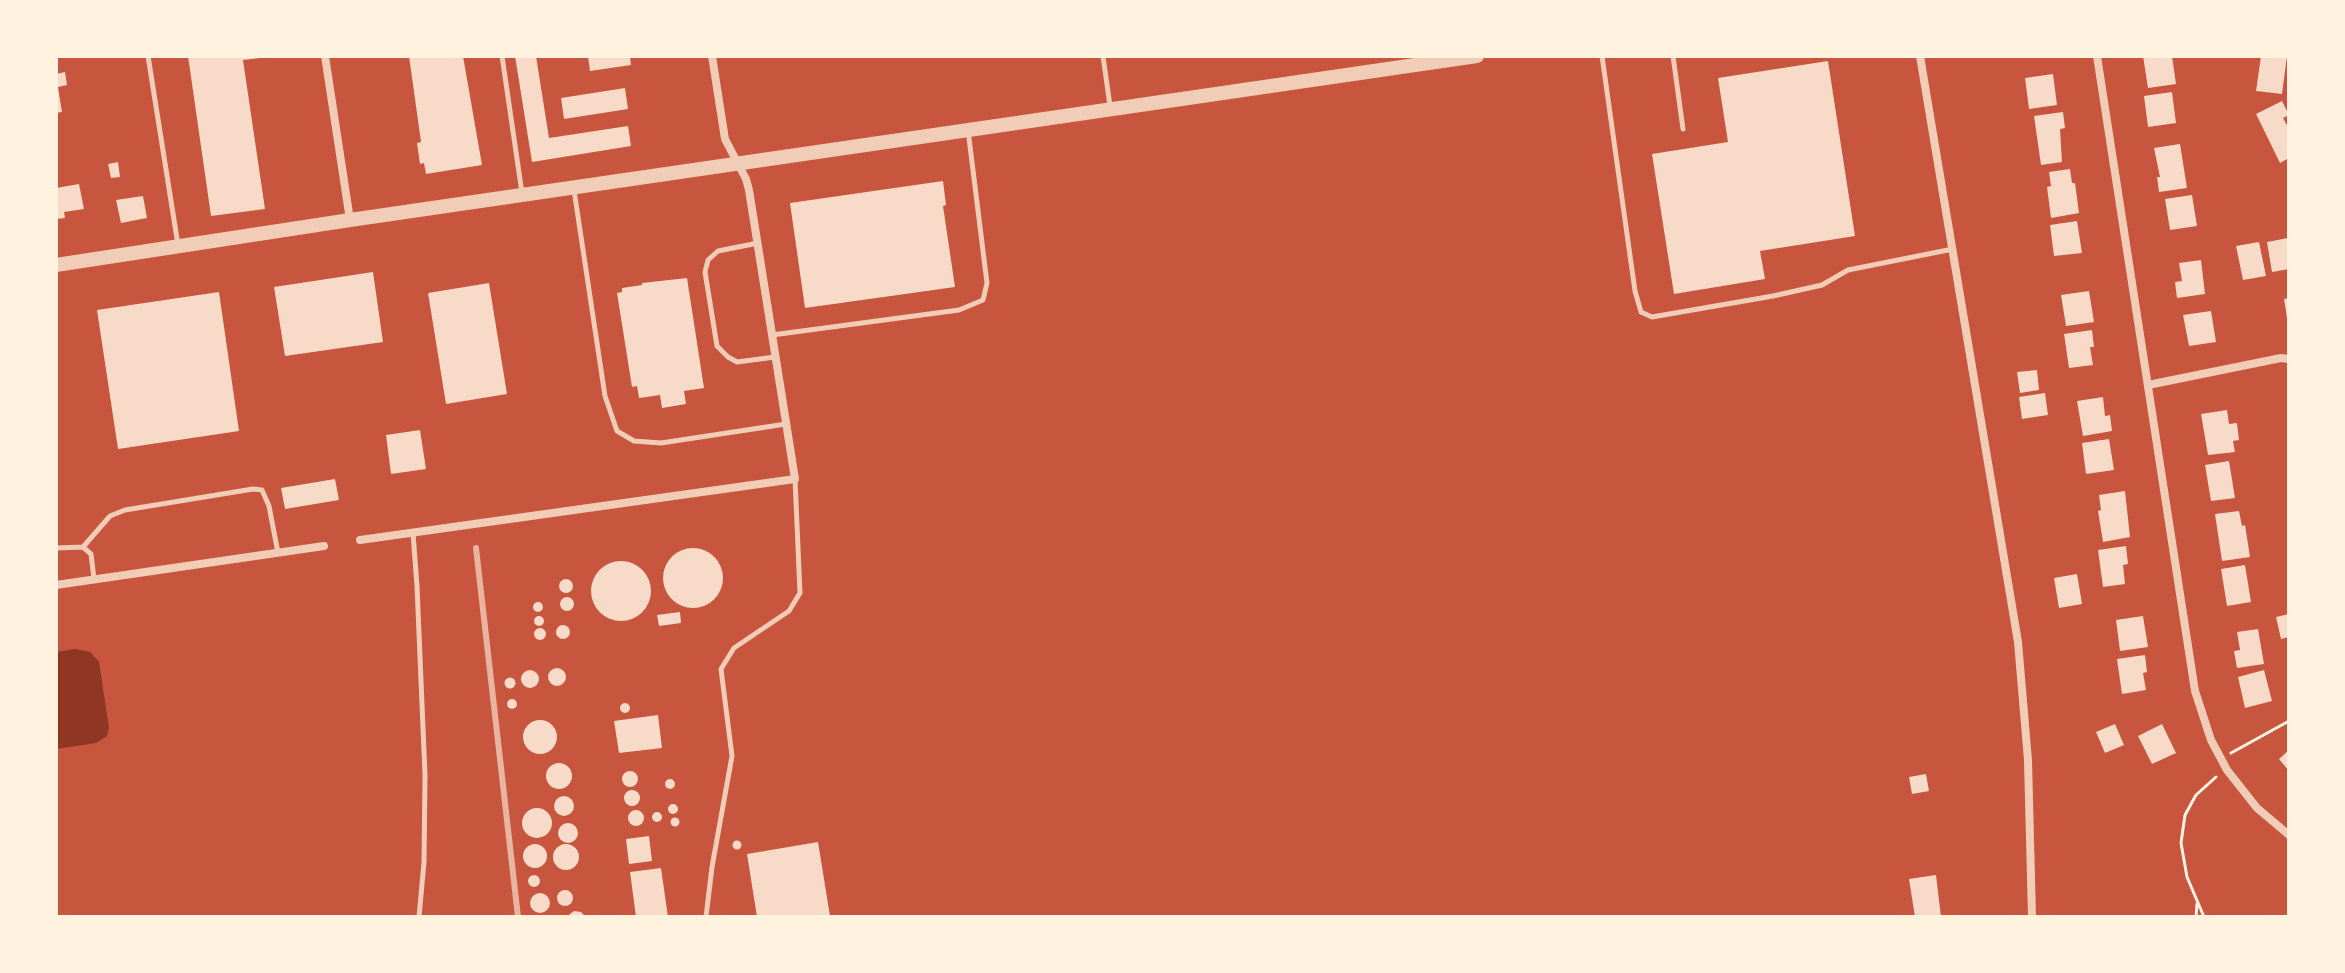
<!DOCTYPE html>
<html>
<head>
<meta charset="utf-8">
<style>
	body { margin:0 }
	#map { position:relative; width:2345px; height:973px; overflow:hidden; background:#c8553d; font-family:Merriweather,serif }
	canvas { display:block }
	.frame { position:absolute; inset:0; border:58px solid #fff3e0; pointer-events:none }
</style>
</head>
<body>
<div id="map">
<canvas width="2345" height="973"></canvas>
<div class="frame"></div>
</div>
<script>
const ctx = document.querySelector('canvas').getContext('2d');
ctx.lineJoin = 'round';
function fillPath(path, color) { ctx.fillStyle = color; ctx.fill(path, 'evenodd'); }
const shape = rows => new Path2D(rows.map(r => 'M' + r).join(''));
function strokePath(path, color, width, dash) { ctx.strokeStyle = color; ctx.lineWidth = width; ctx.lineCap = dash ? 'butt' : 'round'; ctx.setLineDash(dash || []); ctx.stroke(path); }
fillPath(shape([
	[75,649,90,652,99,662,109,728,107,736,96,743,56,749,56,652]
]), '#8f3625');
fillPath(shape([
	[188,56,260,56,260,58,243,60,265,209,211,216],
	[409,56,463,56,482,165,426,174,424,163,420,164,417,143,421,142],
	[515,56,536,56,549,138,628,126,631,146,532,162],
	[588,56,630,56,631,65,590,71],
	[2143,56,2172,56,2176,84,2148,88],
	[2261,56,2287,56,2282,94,2256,91],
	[1828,61,1855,236,1760,251,1765,279,1674,294,1652,154,1728,142,1718,78],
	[65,72,67,85,58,87,62,112,56,113,56,74],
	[2053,74,2057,105,2029,109,2025,78],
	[625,88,628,109,564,119,561,98],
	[2172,92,2176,123,2148,127,2144,96],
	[2282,101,2289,115,2283,118,2289,129,2289,158,2280,163,2256,114],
	[2063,112,2065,128,2060,129,2062,162,2041,165,2034,116],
	[2180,144,2187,188,2159,192,2157,177,2160,177,2154,148],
	[118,162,120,177,111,178,108,164],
	[2070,169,2072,183,2075,183,2079,213,2051,218,2047,187,2051,186,2049,172],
	[943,181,946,205,943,206,955,287,805,308,790,203],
	[79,184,84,209,64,212,65,218,56,219,56,188],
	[2192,195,2197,226,2170,230,2165,199],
	[143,196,147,218,121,223,116,200],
	[2077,221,2082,253,2054,256,2050,225],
	[2288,238,2289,269,2272,272,2267,242],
	[2259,242,2266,276,2243,280,2236,246],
	[2201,260,2205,294,2177,298,2175,282,2182,281,2179,263],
	[373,272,383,342,285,356,274,287],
	[687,278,704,388,684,391,686,404,662,408,660,395,639,398,637,386,632,387,617,293,622,292,622,288,642,285,642,283],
	[489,283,507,394,446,404,428,293],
	[2089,291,2094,322,2066,326,2061,295],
	[219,292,239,431,118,449,97,310],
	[2289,298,2289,318,2287,318,2284,299],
	[2211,311,2216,342,2189,346,2183,315],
	[2092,330,2094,347,2090,347,2093,365,2069,368,2064,334],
	[2037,370,2039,390,2020,393,2017,372],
	[2045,393,2048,415,2022,419,2019,397],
	[2103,397,2105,416,2110,415,2112,431,2083,436,2077,401],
	[2227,410,2229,424,2237,423,2239,440,2233,441,2235,452,2208,455,2201,414],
	[420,430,426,469,391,474,386,435],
	[2109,439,2114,470,2086,474,2082,443],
	[2229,461,2235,498,2211,501,2205,465],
	[335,479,339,500,285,509,281,488],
	[2125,491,2130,537,2103,542,2098,511,2101,510,2099,495],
	[2239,511,2242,526,2245,525,2250,557,2222,561,2215,514],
	[2126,546,2128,564,2123,565,2125,584,2103,587,2098,550],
	'663 578a30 30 0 1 1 60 0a30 30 0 1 1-60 0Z',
	'591 591a30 30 0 1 1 60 0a30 30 0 1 1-60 0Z',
	[2245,565,2251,602,2227,606,2221,569],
	[2077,574,2082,604,2059,608,2054,578],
	'559 586a7 7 0 1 1 14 0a7 7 0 1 1-14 0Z',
	'560 604a7 7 0 1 1 14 0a7 7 0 1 1-14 0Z',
	'533 607a5 5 0 1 1 10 0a5 5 0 1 1-10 0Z',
	[680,612,681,623,659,626,657,615],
	[2289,614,2289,637,2281,639,2276,617],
	'534 621a5 5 0 1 1 10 0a5 5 0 1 1-10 0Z',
	[2143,616,2148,647,2120,651,2116,620],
	'556 632a7 7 0 1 1 14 0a7 7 0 1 1-14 0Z',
	'534 634a6 6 0 1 1 12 0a6 6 0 1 1-12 0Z',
	[2258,629,2264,664,2237,668,2234,651,2240,650,2237,632],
	[2145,655,2147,672,2143,673,2146,690,2122,694,2117,659],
	'548 677a9 9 0 1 1 18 0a9 9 0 1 1-18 0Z',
	[2264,670,2272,701,2245,708,2238,677],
	'521 679a9 9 0 1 1 18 0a9 9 0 1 1-18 0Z',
	'504.5 683a5.5 5.5 0 1 1 11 0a5.5 5.5 0 1 1-11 0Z',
	'507 704a5 5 0 1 1 10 0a5 5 0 1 1-10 0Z',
	'620 708a5 5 0 1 1 10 0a5 5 0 1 1-10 0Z',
	[658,715,662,748,619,753,614,721],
	'523 737a17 17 0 1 1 34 0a17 17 0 1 1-34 0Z',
	[2115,724,2124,745,2105,753,2096,732],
	[2162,724,2176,753,2152,764,2138,736],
	[2289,750,2289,771,2279,759],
	'546 776a13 13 0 1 1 26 0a13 13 0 1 1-26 0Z',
	'622 779a8 8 0 1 1 16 0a8 8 0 1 1-16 0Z',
	[1926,774,1929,791,1912,794,1909,777],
	'665 784a5 5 0 1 1 10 0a5 5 0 1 1-10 0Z',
	'624 798a8 8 0 1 1 16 0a8 8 0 1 1-16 0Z',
	'554 806a10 10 0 1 1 20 0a10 10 0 1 1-20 0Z',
	'668 809a5 5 0 1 1 10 0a5 5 0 1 1-10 0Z',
	'522 823a15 15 0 1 1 30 0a15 15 0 1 1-30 0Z',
	'628 818a8 8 0 1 1 16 0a8 8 0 1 1-16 0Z',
	'652 817a5 5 0 1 1 10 0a5 5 0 1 1-10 0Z',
	'670.5 822a4.5 4.5 0 1 1 9 0a4.5 4.5 0 1 1-9 0Z',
	'558 833a10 10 0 1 1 20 0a10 10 0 1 1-20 0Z',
	[649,836,652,861,629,864,626,839],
	'732.5 845a4.5 4.5 0 1 1 9 0a4.5 4.5 0 1 1-9 0Z',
	[818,842,830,916,757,917,747,854],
	'523 856a12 12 0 1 1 24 0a12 12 0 1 1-24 0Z',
	'553 857a13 13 0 1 1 26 0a13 13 0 1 1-26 0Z',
	[661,868,668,917,636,917,630,872],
	[1936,875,1941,917,1915,917,1909,879],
	'528 881a6 6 0 1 1 12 0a6 6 0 1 1-12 0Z',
	'557 898a8 8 0 1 1 16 0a8 8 0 1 1-16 0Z',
	'530 903a10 10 0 1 1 20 0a10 10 0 1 1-20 0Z',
	[574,911,581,912,586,917,566,917]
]), '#f7dbc8');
strokePath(shape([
	[2231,753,2289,721],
	[2196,917,2197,904],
	[2204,917,2187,877,2181,843,2185,815,2196,795,2216,777]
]), '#fff3e0', 3);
strokePath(shape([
	[148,56,178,245],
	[502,56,522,193],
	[1103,56,1110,106],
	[1602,56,1635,291,1641,312,1652,317,1773,296,1822,285,1848,270,1953,249],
	[1673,56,1683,129],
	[574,190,605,396,617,431,634,441,661,443,786,424],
	[758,243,718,251,708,260,705,272,717,346,728,357,737,362,775,357],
	[772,335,959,310,983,300,987,283,968,130],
	[413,533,417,586,425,775,424,862,419,917],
	[83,547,110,516,125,510,253,489,262,490,269,506,278,553],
	[56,548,83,547,91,554,94,579],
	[706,917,712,867,732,756,721,669,734,648,789,611,800,593,795,479]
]), '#f1ccb7', 5);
strokePath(shape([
	[325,56,350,220],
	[1920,56,2018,642,2028,760,2032,917],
	[2097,56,2195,691,2211,740,2227,770,2257,808,2289,835],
	[2148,385,2281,358,2289,359],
	[360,540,795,479,749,190,746,179,725,139,712,56],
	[56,585,324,546]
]), '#f1ccb7', 8);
strokePath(shape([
	[56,265,350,220,1477,56]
]), '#f1ccb7', 14);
strokePath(shape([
	[476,548,518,917]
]), '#e9b49f', 6);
</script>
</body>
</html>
